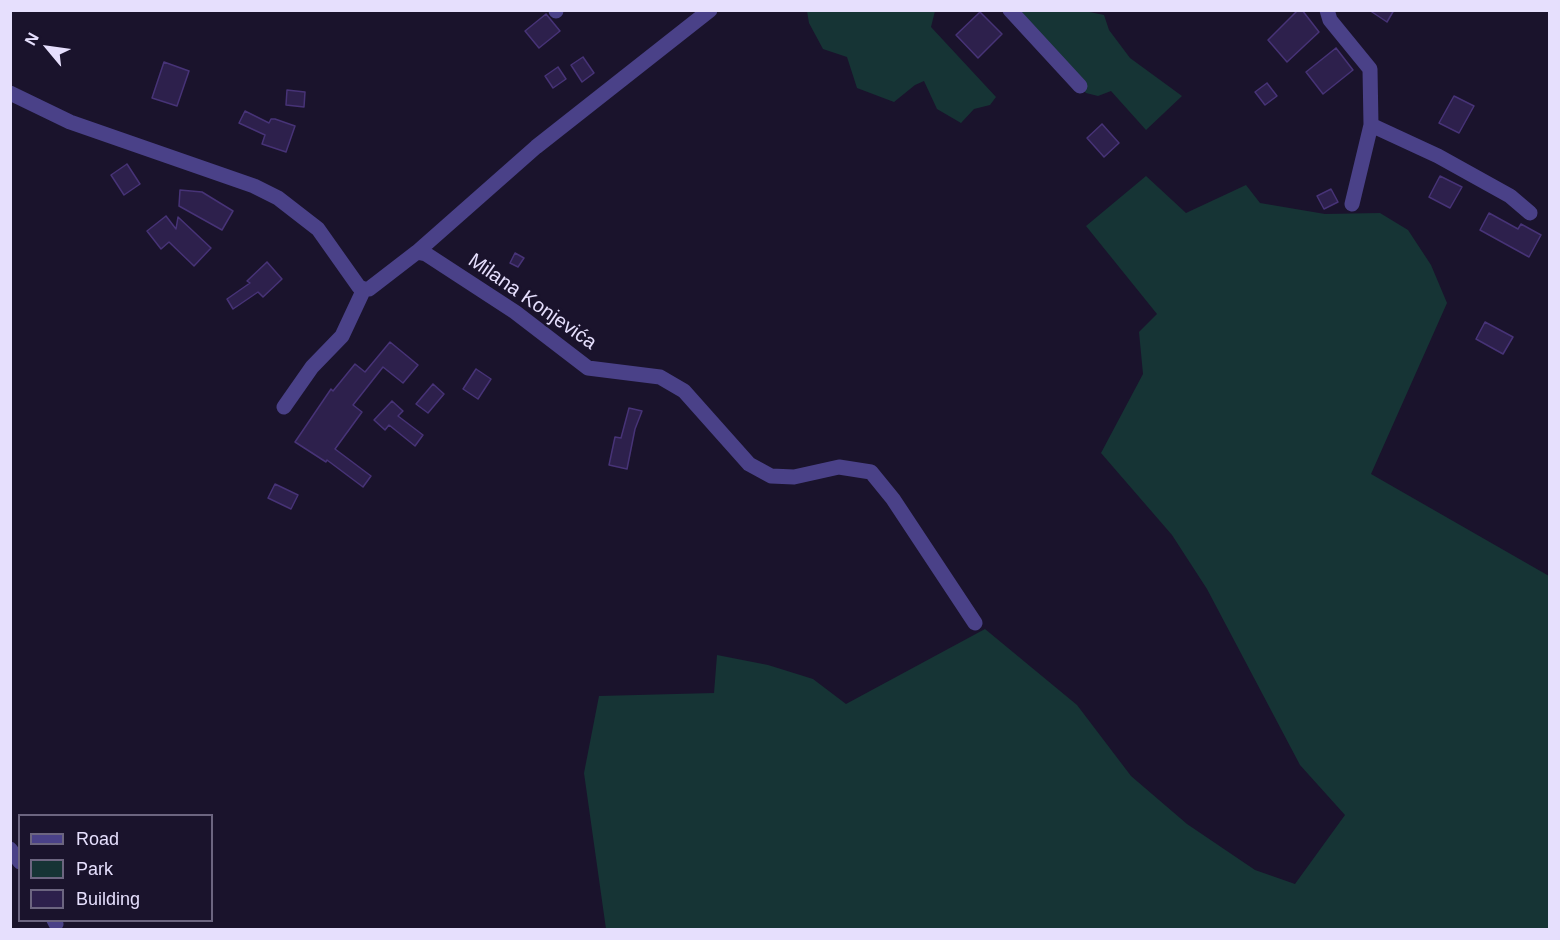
<!DOCTYPE html>
<html>
<head>
<meta charset="utf-8">
<style>
	body { margin:0 }
	#map { position:relative; width:1560px; height:940px; overflow:hidden; background:#1a132c; font-family:Helvetica,sans-serif }
	canvas { display:block }
	.frame { position:absolute; inset:0; border:12px solid #e6dffd; pointer-events:none }
	.legend { position:absolute; left:18px; top:814px; width:195px; height:108px; box-sizing:border-box; background:#1a132c; border:2px solid #6c6580; margin:0; padding:8px 10px; list-style:none; font-size:18px; color:#e6dffd }
	.legend li { display:flex; align-items:center; gap:12px; height:30px }
	.legend b { width:30px; border:2px solid #6c6580 }
	.north { position:absolute; left:18px; top:18px; width:60px; height:60px; -webkit-text-stroke:4px #1a132c; paint-order:stroke; rotate:299deg; font-size:16px; font-weight:700; line-height:24px; text-align:center; color:#e6dffd }
	.north::after { content:''; display:block; margin:auto; width:21px; height:27px; background:#e6dffd; clip-path:polygon(50% 0,100% 100%,50% 72%,0 100%) }
</style>
</head>
<body>
<div id="map">
<canvas width="1560" height="940"></canvas>
<div class="frame"></div>
<ul class="legend">
<li><b style="height:8px;background:#4a4188"></b>Road</li>
<li><b style="height:16px;background:#163435"></b>Park</li>
<li><b style="height:16px;background:#2d204c"></b>Building</li>
</ul>
<div class="north">N</div>
</div>
<script>
const ctx = document.querySelector('canvas').getContext('2d');
ctx.lineJoin = 'round';
function fillPath(path, color) { ctx.fillStyle = color; ctx.fill(path, 'evenodd'); }
const shape = rows => new Path2D(rows.map(r => 'M' + r).join(''));
function strokePath(path, color, width, dash) { ctx.strokeStyle = color; ctx.lineWidth = width; ctx.lineCap = dash ? 'butt' : 'round'; ctx.setLineDash(dash || []); ctx.stroke(path); }
function drawText(font, color, halo, rows, align = 'center') {
  ctx.font = font + ' Helvetica,sans-serif'; ctx.lineWidth = 5; ctx.setLineDash([]); ctx.textBaseline = 'middle'; ctx.strokeStyle = halo; ctx.fillStyle = color; for (const [text, x, y, turn = 0] of rows) {
    ctx.save(); ctx.translate(x, y); ctx.rotate((+turn || 0) * Math.PI / 180); ctx.textAlign = isNaN(turn) ? turn : align; if (halo) ctx.strokeText(text, 0, 0); ctx.fillText(text, 0, 0); ctx.restore();
  }
}
fillPath(shape([
	[1080,10,1104,15,1109,30,1130,58,1182,96,1146,130,1111,91,1098,96,1086,93,1014,11],
	[807,11,935,11,931,27,996,97,990,105,974,109,961,123,937,109,924,81,915,85,894,102,857,88,847,57,823,49,809,23],
	[1146,176,1186,213,1246,185,1260,203,1325,214,1380,213,1408,230,1431,265,1447,303,1371,474,1549,576,1549,929,606,929,584,773,599,696,714,693,717,655,768,665,813,679,846,704,985,629,1077,705,1131,776,1187,824,1255,870,1295,884,1345,815,1300,765,1207,589,1172,535,1101,453,1143,374,1139,332,1157,314,1086,226]
]), '#163435');
const building = shape([
	[1298,10,1302,10,1319,32,1287,62,1268,40,1298,10],
	[1369,10,1394,10,1387,22,1369,10],
	[980,12,1002,34,978,58,956,35,980,12],
	[546,14,560,31,539,48,525,31,546,14],
	[1336,48,1353,70,1323,94,1306,72,1336,48],
	[583,57,594,73,582,82,571,65,583,57],
	[164,62,189,71,177,106,152,98,164,62],
	[558,67,566,79,553,88,545,76,558,67],
	[1267,83,1277,96,1265,105,1255,92,1267,83],
	[287,90,305,92,304,107,286,105,287,90],
	[1454,96,1474,106,1459,133,1439,123,1454,96],
	[245,111,269,123,271,119,275,119,295,126,286,152,262,144,265,135,239,123,245,111],
	[1102,124,1119,143,1104,157,1087,138,1102,124],
	[127,164,140,184,124,195,111,175,127,164],
	[1440,176,1462,187,1450,208,1429,197,1440,176],
	[1331,189,1338,202,1324,209,1317,196,1331,189],
	[180,190,202,192,233,211,222,230,179,206,180,190],
	[1489,213,1518,229,1521,224,1541,235,1529,257,1480,230,1489,213],
	[166,216,176,229,178,217,211,248,194,266,169,242,161,249,147,231,166,216],
	[515,253,524,258,518,267,510,263,515,253],
	[267,262,282,279,263,297,258,292,233,309,227,299,250,283,247,281,267,262],
	[1485,322,1513,337,1503,354,1476,339,1485,322],
	[390,342,418,365,403,383,383,367,353,405,362,412,335,449,371,476,363,487,327,460,326,462,295,442,331,389,333,391,355,364,365,372,390,342],
	[476,369,491,379,478,399,463,389,476,369],
	[433,384,444,394,428,413,416,404,433,384],
	[392,401,403,411,398,416,423,435,415,446,389,425,385,430,374,420,392,401],
	[629,408,642,411,635,429,627,469,609,465,615,437,621,438,629,408],
	[275,484,298,495,291,509,268,498,275,484]
]);
fillPath(building, '#2d204c');
strokePath(building, '#473377', 1.5);
strokePath(shape([
	[556,10,556,11],
	[1010,10,1080,86],
	[1327,10,1330,20,1370,69,1371,125,1352,204],
	[10,93,70,122,254,186,278,198,318,229,359,287,364,289,369,289,417,252,426,254,515,312,588,368,660,377,684,391,749,464,771,476,794,477,839,467,871,472,893,499,975,623],
	[1371,125,1438,156,1510,196,1530,213],
	[417,252,536,147,710,10],
	[284,407,312,367,342,336,364,289],
	[10,849,20,862],
	[54,920,56,924]
]), '#4a4188', 15);
drawText('20px', '#e6dffd', '#1a132c', [
	["Milana Konjevića",532,302,35]
]);
</script>
</body>
</html>
